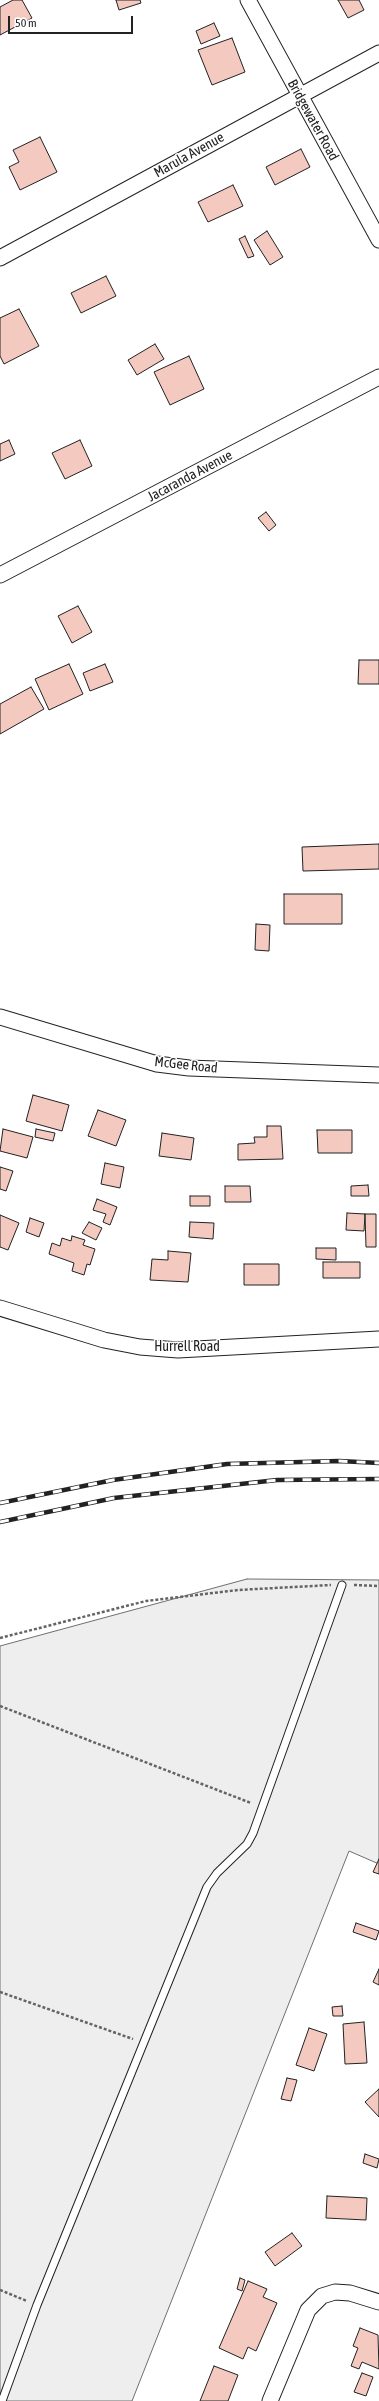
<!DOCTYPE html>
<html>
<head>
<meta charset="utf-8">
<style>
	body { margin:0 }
	#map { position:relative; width:379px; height:2401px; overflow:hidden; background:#fff; font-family:"Asap Condensed",sans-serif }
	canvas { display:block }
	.scale { position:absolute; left:8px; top:16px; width:125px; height:18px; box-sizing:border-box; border:2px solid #222; border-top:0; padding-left:5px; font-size:12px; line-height:14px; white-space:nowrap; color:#222; -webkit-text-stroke:3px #fff; paint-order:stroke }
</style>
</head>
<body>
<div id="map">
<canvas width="379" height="2401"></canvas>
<div class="scale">50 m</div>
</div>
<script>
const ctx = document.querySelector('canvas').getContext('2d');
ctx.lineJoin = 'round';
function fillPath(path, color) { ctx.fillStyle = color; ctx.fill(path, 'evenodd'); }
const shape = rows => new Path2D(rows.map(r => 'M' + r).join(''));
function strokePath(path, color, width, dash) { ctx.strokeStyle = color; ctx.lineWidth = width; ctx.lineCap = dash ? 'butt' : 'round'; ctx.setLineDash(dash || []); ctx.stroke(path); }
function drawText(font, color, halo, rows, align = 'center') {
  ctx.font = font + ' "Asap Condensed",sans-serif'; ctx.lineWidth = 3; ctx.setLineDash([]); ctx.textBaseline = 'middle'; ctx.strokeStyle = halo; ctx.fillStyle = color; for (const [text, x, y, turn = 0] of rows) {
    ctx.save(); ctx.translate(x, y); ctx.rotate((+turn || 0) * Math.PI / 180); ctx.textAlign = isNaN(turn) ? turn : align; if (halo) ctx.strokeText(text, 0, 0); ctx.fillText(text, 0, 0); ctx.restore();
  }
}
const green = shape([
	[247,1579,379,1580,379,1864,349,1851,132,2401,0,2401,0,1646,247,1579]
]);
fillPath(green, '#eee');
strokePath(green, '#6f6f6f', 1);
const building = shape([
	[13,0,22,0,32,18,0,35,0,7,13,0],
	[116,0,140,0,141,3,119,10,116,0],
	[338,0,359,0,364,10,348,18,338,0],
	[214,23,220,36,201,44,196,31,214,23],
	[232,38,245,72,212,85,198,50,232,38],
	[40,137,57,172,20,190,9,167,19,162,13,150,40,137],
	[301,149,310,167,275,185,266,167,301,149],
	[233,185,243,206,208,222,198,202,233,185],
	[267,231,283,257,270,265,254,240,267,231],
	[245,236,254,256,248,258,239,239,245,236],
	[106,276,116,296,81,313,71,293,106,276],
	[19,309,39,346,4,364,0,356,0,318,19,309],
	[155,344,164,359,137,375,128,360,155,344],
	[189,356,204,389,170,405,154,372,189,356],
	[9,440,15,454,0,461,0,444,9,440],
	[80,440,92,466,65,479,52,453,80,440],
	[266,512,276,525,269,531,258,518,266,512],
	[78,606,92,632,72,643,58,616,78,606],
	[359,660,379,660,379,684,358,684,359,660],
	[69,664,83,694,49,710,35,679,69,664],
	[105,664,113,682,90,691,83,673,105,664],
	[31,687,44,709,0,734,0,704,31,687],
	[379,844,379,869,303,871,302,847,379,844],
	[284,894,342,894,342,924,284,924,284,894],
	[256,924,270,925,269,951,255,950,256,924],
	[33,1095,69,1105,62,1131,26,1121,33,1095],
	[98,1110,126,1120,116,1146,88,1136,98,1110],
	[267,1126,281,1126,283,1159,238,1160,238,1144,255,1143,254,1137,267,1137,267,1126],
	[3,1129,33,1137,27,1158,0,1151,3,1129],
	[36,1129,55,1133,53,1141,35,1137,36,1129],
	[317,1130,352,1130,352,1153,318,1153,317,1130],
	[162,1133,194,1138,191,1160,159,1156,162,1133],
	[105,1163,124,1167,120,1188,101,1184,105,1163],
	[0,1167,13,1171,6,1191,0,1189,0,1167],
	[368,1185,369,1196,351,1196,351,1186,368,1185],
	[225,1186,250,1186,251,1202,225,1202,225,1186],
	[190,1196,210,1196,210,1206,190,1206,190,1196],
	[97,1199,117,1207,110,1225,103,1222,106,1214,93,1210,97,1199],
	[347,1213,365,1214,364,1231,346,1230,347,1213],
	[365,1214,376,1214,376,1247,366,1247,365,1214],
	[0,1215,19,1223,8,1250,0,1247,0,1215],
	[30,1218,44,1223,39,1237,26,1232,30,1218],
	[89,1222,102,1228,96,1240,82,1233,89,1222],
	[190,1222,214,1223,213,1239,189,1237,190,1222],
	[72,1236,85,1240,83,1245,95,1249,90,1265,87,1264,84,1275,72,1271,74,1263,49,1254,52,1243,60,1246,62,1238,71,1241,72,1236],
	[316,1248,336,1248,336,1260,316,1259,316,1248],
	[168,1251,191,1253,188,1282,150,1280,152,1259,168,1260,168,1251],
	[323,1262,360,1262,360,1278,323,1278,323,1262],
	[244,1264,279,1264,279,1285,244,1285,244,1264],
	[379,1859,379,1874,373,1872,379,1859],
	[356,1923,379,1931,376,1940,353,1932,356,1923],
	[379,1969,379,1985,373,1982,379,1969],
	[342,2006,343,2016,333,2016,332,2007,342,2006],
	[364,2022,367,2063,345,2064,343,2024,364,2022],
	[309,2028,327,2034,314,2071,296,2065,309,2028],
	[287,2078,297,2080,291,2101,281,2099,287,2078],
	[379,2089,379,2117,365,2102,379,2089],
	[365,2154,379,2159,377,2168,363,2163,365,2154],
	[327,2196,367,2198,366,2220,326,2218,327,2196],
	[292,2233,302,2246,275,2266,265,2252,292,2233],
	[240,2278,245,2280,242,2291,237,2289,240,2278],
	[248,2281,267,2289,263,2297,277,2303,256,2351,248,2347,243,2359,219,2348,248,2281],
	[360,2328,378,2335,379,2369,362,2362,359,2369,351,2366,358,2348,353,2346,360,2328],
	[214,2366,238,2375,228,2401,200,2401,214,2366],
	[362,2373,373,2377,366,2396,354,2392,362,2373]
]);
fillPath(building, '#f3c9c0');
strokePath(building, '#222', 1);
const lane = shape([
	[2,2401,37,2305,207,1887,217,1873,247,1844,253,1833,342,1585]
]);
const street = shape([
	[248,0,379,240],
	[0,258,379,53],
	[0,575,379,377],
	[0,1017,157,1064,189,1068,379,1075],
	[0,1308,104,1340,140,1347,178,1350,379,1339],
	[270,2401,308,2310,322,2296,335,2292,350,2293,379,2302]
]);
strokePath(lane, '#222', 9);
strokePath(street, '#222', 17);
strokePath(shape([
	[354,1585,379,1586],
	[0,1638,146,1601,238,1590,331,1585],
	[0,1706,251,1803],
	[0,1992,133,2039],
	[0,2290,27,2301]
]), '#646464', 2.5, [3, 2]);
strokePath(lane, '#fff', 7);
strokePath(street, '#fff', 15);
const rail = shape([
	[0,1503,113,1480,227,1464,339,1461,379,1463],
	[0,1522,114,1498,277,1480,379,1479]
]);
strokePath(rail, '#222', 4.5);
strokePath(rail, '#fff', 3, [9]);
drawText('14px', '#222', '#fff', [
	["Bridgewater Road",313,120,61],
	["Marula Avenue",189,155,-29],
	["Jacaranda Avenue",190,476,-28],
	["McGee Road",186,1065,6],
	["Hurrell Road",187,1347]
]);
</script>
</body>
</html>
